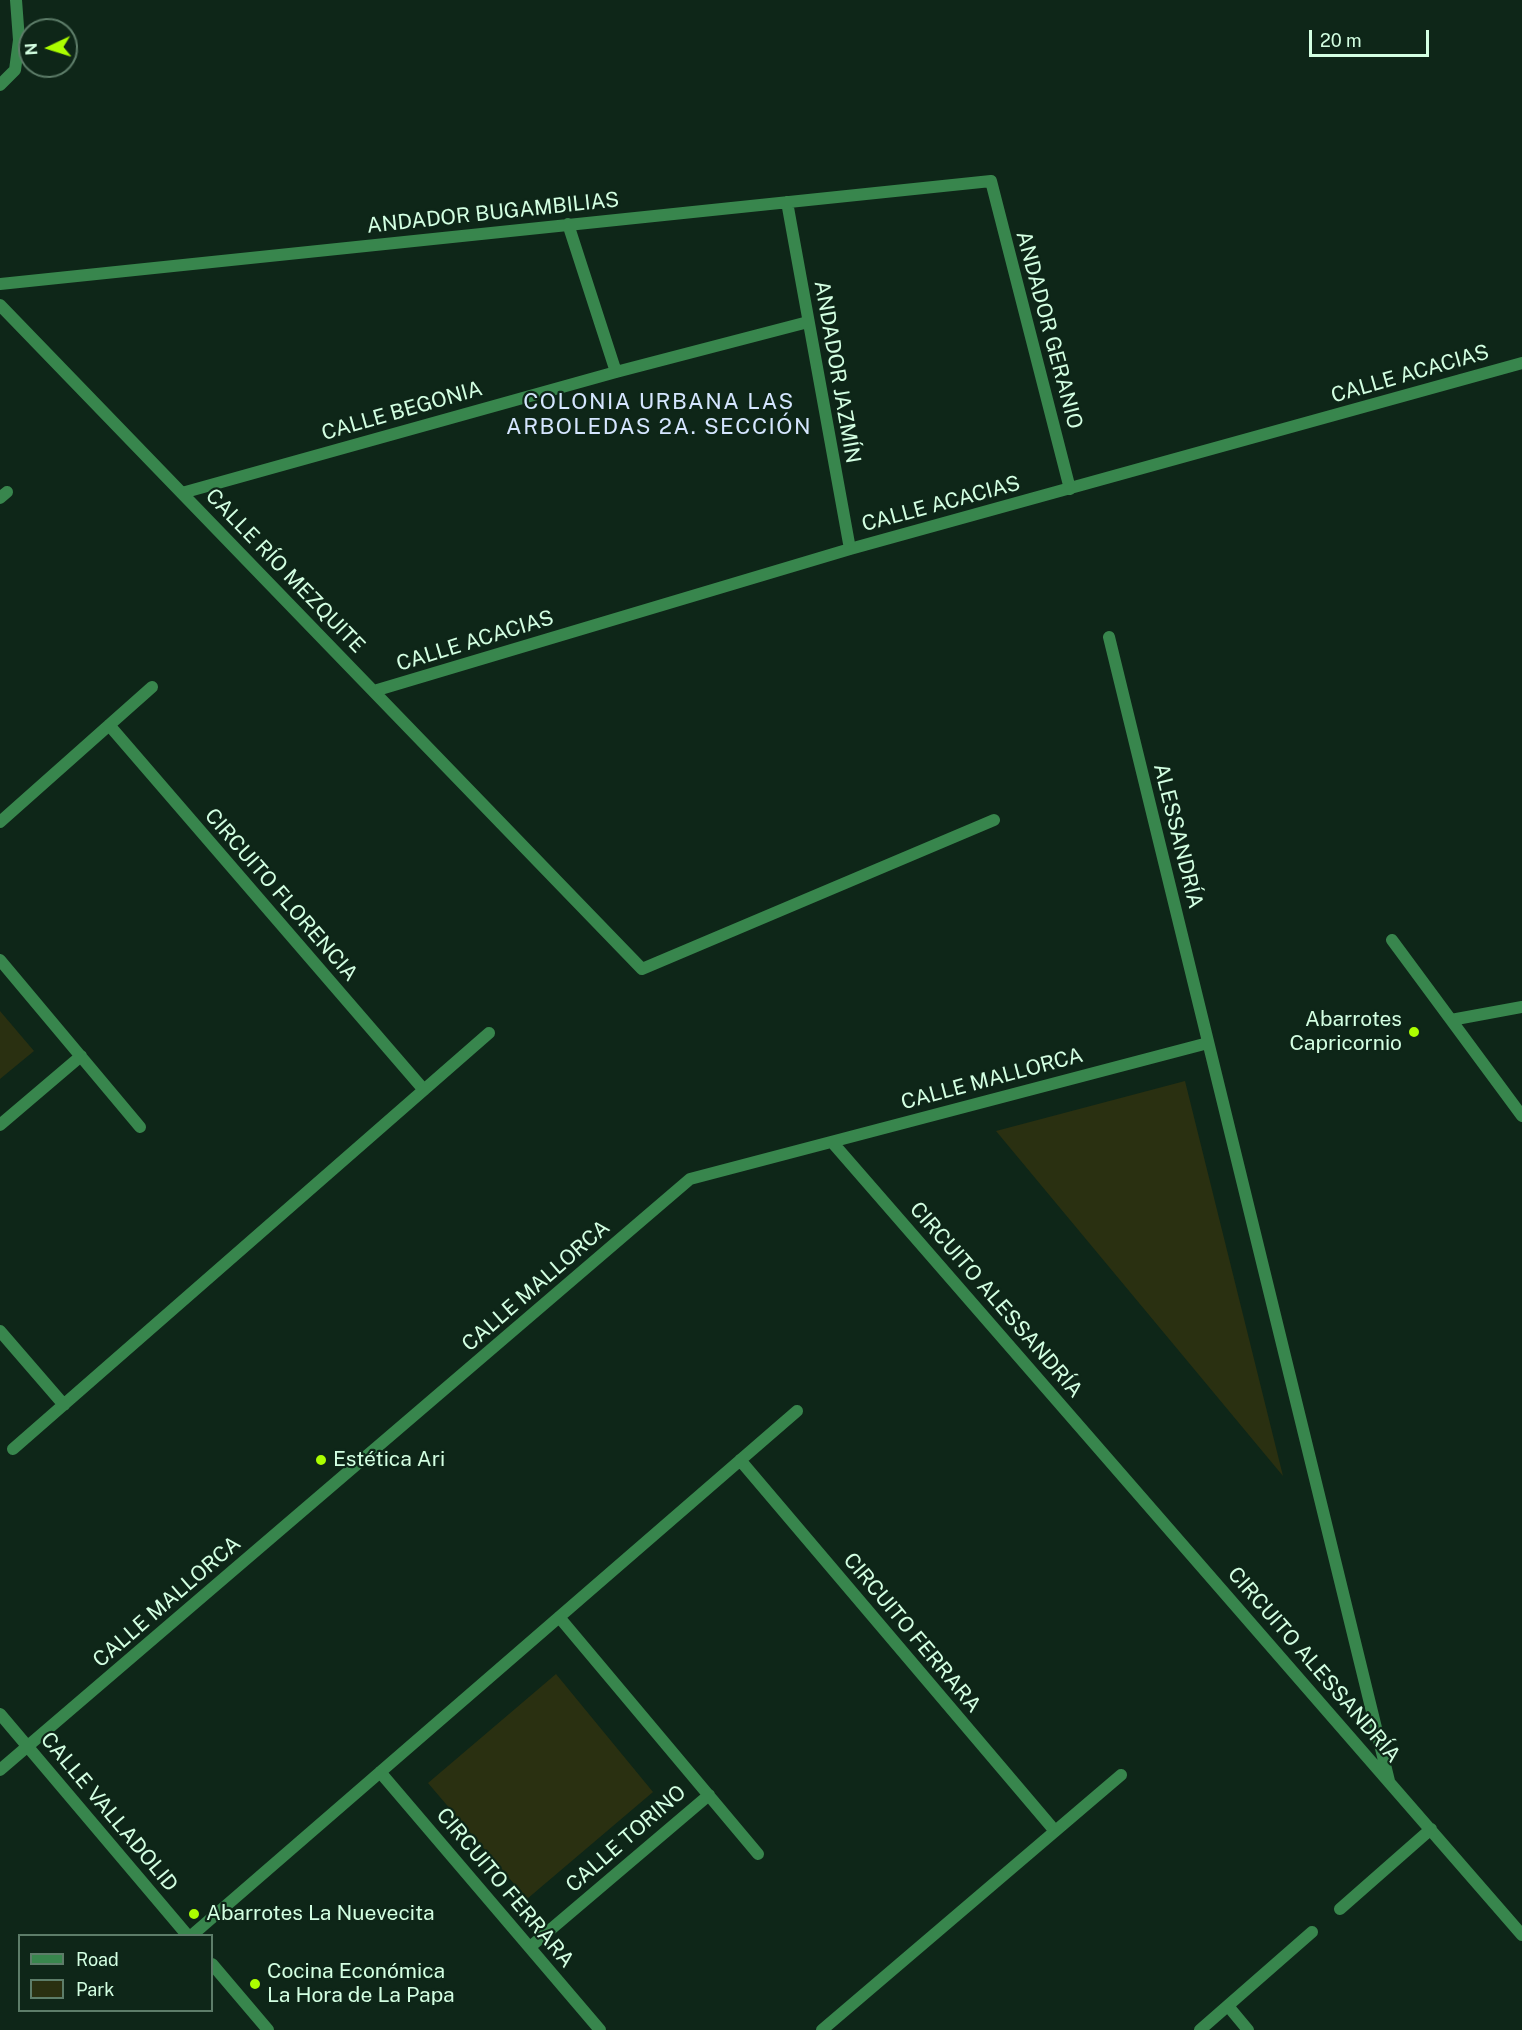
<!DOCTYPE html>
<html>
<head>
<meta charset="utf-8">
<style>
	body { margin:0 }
	#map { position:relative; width:1522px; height:2030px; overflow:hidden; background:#0e2618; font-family:"Public Sans",sans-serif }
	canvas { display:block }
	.legend { position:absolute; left:18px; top:1934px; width:195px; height:78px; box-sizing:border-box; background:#0e2618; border:2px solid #5d7d69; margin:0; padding:8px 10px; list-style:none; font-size:18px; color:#d3ffe2 }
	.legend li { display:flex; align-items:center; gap:12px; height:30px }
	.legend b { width:30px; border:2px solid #5d7d69 }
	.north { position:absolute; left:18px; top:18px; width:60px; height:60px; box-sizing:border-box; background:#0e2618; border:2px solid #5d7d69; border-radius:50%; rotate:266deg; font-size:16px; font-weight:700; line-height:24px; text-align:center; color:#d3ffe2 }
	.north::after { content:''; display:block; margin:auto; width:21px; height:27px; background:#abfe00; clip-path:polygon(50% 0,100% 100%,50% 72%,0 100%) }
	.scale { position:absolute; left:1309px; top:30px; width:120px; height:27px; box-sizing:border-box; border:3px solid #d3ffe2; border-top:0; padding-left:8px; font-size:18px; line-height:21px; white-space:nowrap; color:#d3ffe2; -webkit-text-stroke:4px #0e2618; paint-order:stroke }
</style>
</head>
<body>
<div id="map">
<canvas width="1522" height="2030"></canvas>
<ul class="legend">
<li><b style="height:8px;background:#38864d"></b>Road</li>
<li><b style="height:16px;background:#2a3011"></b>Park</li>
</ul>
<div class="north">N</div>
<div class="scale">20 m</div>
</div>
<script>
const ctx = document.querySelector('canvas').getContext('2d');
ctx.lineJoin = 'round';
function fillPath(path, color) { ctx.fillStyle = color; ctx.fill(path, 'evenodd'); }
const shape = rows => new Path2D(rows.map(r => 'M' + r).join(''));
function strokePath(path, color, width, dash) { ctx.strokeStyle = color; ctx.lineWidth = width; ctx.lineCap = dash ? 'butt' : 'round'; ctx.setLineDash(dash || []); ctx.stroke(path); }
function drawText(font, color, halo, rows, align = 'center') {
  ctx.font = font + ' "Public Sans",sans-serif'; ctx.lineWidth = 4.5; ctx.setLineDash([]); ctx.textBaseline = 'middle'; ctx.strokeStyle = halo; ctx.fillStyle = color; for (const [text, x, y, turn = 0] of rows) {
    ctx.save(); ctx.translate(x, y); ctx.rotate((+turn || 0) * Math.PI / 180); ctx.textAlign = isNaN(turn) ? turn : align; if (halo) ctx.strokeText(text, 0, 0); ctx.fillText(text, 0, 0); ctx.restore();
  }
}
fillPath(shape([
	[0,1011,34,1051,0,1079],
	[1185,1081,1283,1476,996,1131],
	[556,1674,653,1792,527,1899,428,1783]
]), '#2a3011');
strokePath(shape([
	[0,85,15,70,19,40,16,0]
]), '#38864d', 12);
strokePath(shape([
	[787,202,850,549],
	[568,224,616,372],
	[0,284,991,181,1070,489],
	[0,305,642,969,994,820],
	[182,493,616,372,808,322],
	[0,498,7,492],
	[1109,637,1389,1781],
	[374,691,850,549,1522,363],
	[109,725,424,1090],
	[0,822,152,687],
	[1392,940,1522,1116],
	[0,960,140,1127],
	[1451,1020,1522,1007],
	[0,1125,81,1056],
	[832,1142,1522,1935],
	[0,1331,64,1405],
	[13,1449,489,1033],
	[740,1460,1055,1831],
	[559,1617,758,1854],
	[0,1714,188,1936],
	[0,1770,690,1179,1208,1043],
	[380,1772,600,2030],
	[1340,1909,1431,1829],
	[191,1936,797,1411],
	[530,1947,709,1795],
	[212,1964,268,2030],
	[1228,2006,1248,2030],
	[822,2030,1121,1775],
	[1200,2030,1312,1932]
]), '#38864d', 12);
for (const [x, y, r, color] of [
	[1414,1032,6,"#abfe00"],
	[321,1460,6,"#abfe00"],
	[194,1914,6,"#abfe00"],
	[255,1984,6,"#abfe00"]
]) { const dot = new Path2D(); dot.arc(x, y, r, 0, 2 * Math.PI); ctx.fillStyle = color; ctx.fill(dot); strokePath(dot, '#0e2618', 2); }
drawText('21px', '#d3ffe2', '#0e2618', [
	["ANDADOR BUGAMBILIAS",493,213,-6],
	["ANDADOR GERANIO",1049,330,75],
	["ANDADOR JAZMÍN",837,372,80],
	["CALLE ACACIAS",1410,374,-16],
	["CALLE BEGONIA",402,411,-16],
	["CALLE ACACIAS",941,504,-15],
	["CALLE RÍO MEZQUITE",285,571,46],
	["CALLE ACACIAS",475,641,-17],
	["ALESSANDRÍA",1178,836,76],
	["CIRCUITO FLORENCIA",281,895,49],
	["CALLE MALLORCA",992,1079,-15],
	["CALLE MALLORCA",536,1286,-41],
	["CIRCUITO ALESSANDRÍA",996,1300,49],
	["CALLE MALLORCA",167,1602,-41],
	["CIRCUITO FERRARA",912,1633,50],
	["CIRCUITO ALESSANDRÍA",1314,1665,49],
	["CALLE VALLADOLID",109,1812,50],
	["CALLE TORINO",626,1839,-41],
	["CIRCUITO FERRARA",505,1888,50]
]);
drawText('21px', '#d3ffe2', '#0e2618', [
	["Abarrotes",1402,1020,"right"],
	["Capricornio",1402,1044,"right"],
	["Estética Ari",333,1460],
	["Abarrotes La Nuevecita",206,1914],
	["Cocina Económica",267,1972],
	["La Hora de La Papa",267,1996]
], 'left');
ctx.letterSpacing = '1.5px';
drawText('22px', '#d5e6ff', '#0e2618', [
	["COLONIA URBANA LAS",659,402],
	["ARBOLEDAS 2A. SECCIÓN",659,427]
]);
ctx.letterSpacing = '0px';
</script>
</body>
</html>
